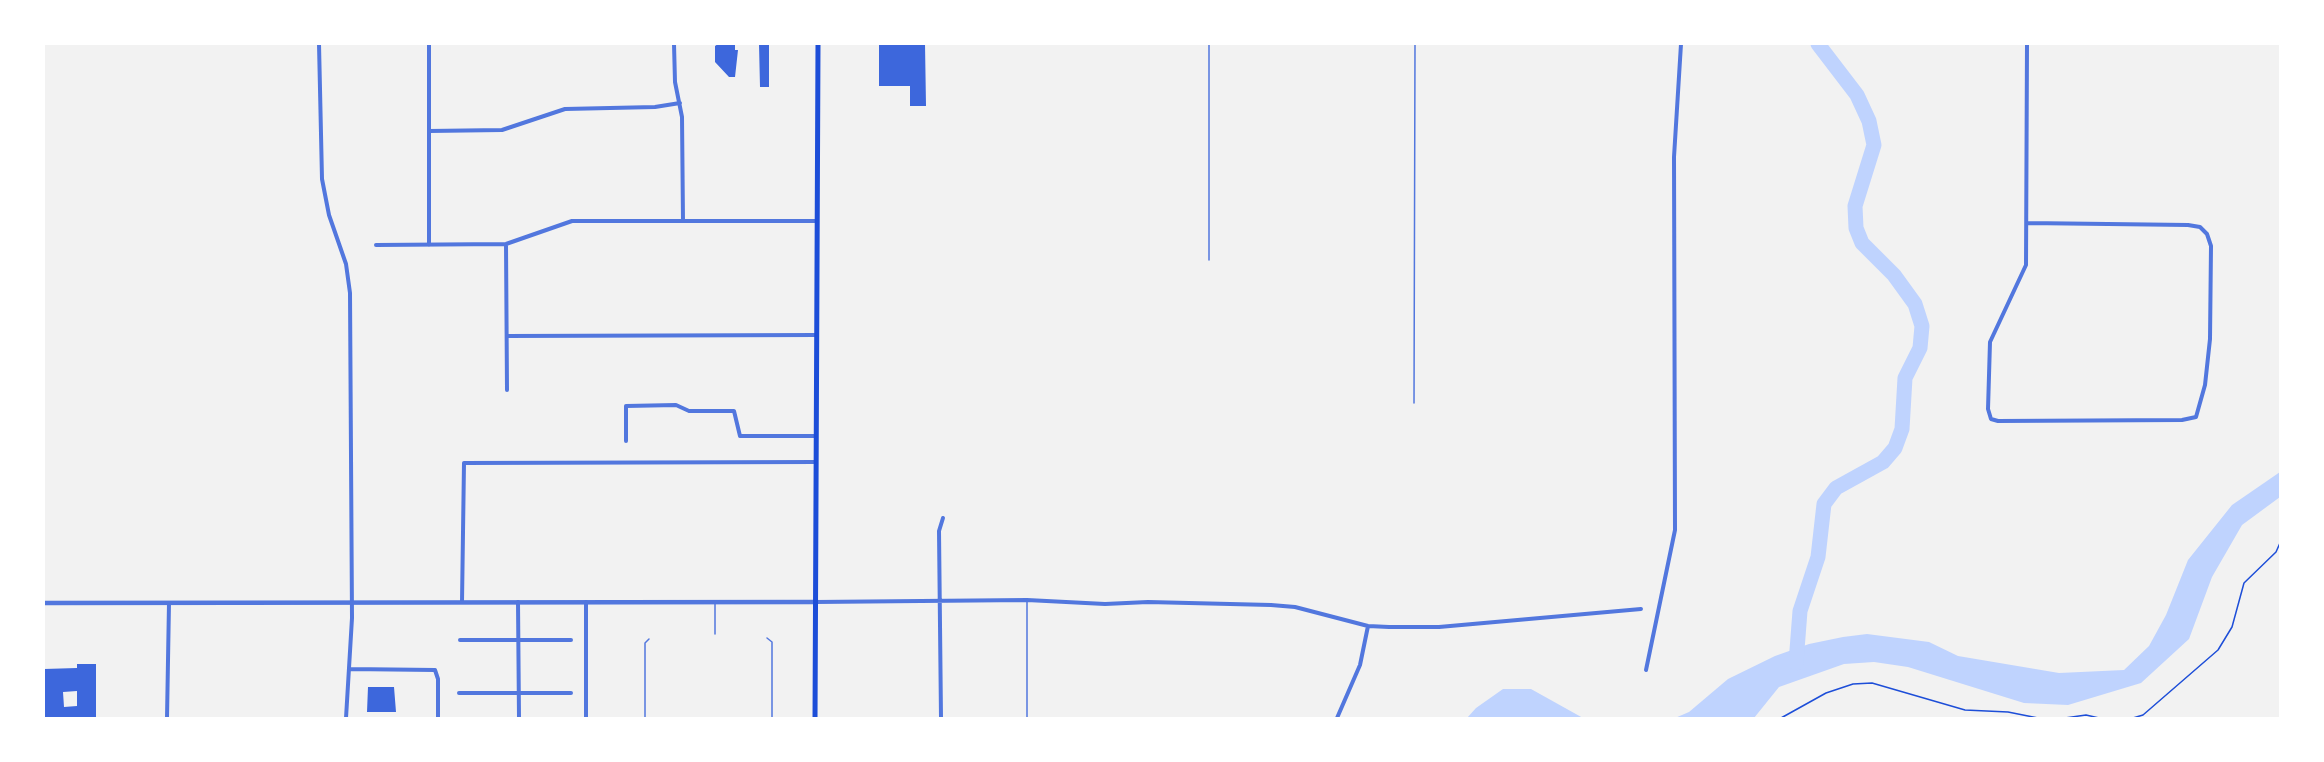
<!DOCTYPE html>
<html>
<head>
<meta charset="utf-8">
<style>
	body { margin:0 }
	#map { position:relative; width:2324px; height:762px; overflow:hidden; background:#f2f2f2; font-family:"Varela Round",sans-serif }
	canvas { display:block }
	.frame { position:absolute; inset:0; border:45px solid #fff; pointer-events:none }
</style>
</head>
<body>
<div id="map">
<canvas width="2324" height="762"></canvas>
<div class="frame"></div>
</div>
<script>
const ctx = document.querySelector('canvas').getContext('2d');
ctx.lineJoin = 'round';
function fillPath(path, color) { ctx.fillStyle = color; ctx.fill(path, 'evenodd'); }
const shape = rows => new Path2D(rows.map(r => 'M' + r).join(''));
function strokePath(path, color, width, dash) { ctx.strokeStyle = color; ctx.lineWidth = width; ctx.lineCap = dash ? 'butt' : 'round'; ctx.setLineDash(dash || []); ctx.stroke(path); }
fillPath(shape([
	[2280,472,2280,497,2242,525,2212,577,2189,639,2141,683,2068,705,2024,703,1908,667,1874,662,1844,664,1779,687,1754,718,1675,718,1689,712,1728,679,1775,656,1809,644,1843,637,1867,634,1929,642,1958,656,2059,673,2124,670,2149,646,2166,615,2188,560,2232,505],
	[1503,689,1531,689,1583,718,1467,718,1476,708]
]), '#bfd3fe');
strokePath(shape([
	[1796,663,1800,611,1818,557,1824,504,1836,488,1883,462,1895,448,1902,429,1905,378,1920,348,1922,326,1915,304,1894,275,1862,243,1856,228,1855,206,1874,145,1869,121,1857,95,1818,44]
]), '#bfd3fe', 15);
fillPath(shape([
	[718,44,735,44,735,50,738,50,735,77,729,77,715,62,715,46],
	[759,44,769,44,769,87,760,87],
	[879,44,925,44,926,106,910,106,910,86,879,86],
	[77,664,96,664,96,718,44,718,44,669,77,668],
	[77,691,77,706,64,707,63,692],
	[368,687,394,687,396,712,367,712]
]), '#3d67dc');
strokePath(shape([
	[1781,718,1826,693,1853,684,1872,683,1965,710,2008,712,2038,718],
	[2065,718,2086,715,2099,718],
	[2133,718,2143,715,2218,650,2232,627,2244,583,2276,552,2280,543]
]), '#1d4ed8', 1.5);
strokePath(shape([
	[1209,260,1209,44],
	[1414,403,1415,44],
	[715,634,715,604],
	[767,638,772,642,772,718],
	[645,718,645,643,649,639],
	[1027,718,1027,602]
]), '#5277de', 1.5);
strokePath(shape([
	[319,44,322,179,329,215,346,264,350,293,352,618,346,718],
	[429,44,429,245],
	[674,44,675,82,682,117,683,221],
	[2027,44,2026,265,1990,342,1988,409,1991,419,1998,421,2182,420,2196,417,2205,385,2210,339,2211,246,2207,234,2200,227,2188,225,2027,223],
	[429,131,502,130,565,109,655,107,680,103],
	[506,244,507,390],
	[376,245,506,244,572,221,816,221],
	[507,336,816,335],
	[626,441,626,406,676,405,689,411,734,411,740,436,816,436],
	[462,602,464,463,816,462],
	[518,602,519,718],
	[815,602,1027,600,1105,604,1148,602,1271,605,1295,607,1368,626,1389,627,1439,627,1641,609],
	[460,640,571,640],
	[349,669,435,670,438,679,438,718],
	[1646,670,1675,530,1674,157,1681,44],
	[459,693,571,693],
	[167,718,169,603],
	[586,718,586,602],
	[941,718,939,531,943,518],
	[1337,718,1360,665,1368,626]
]), '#5277de', 4);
strokePath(shape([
	[44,603,815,602]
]), '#5277de', 4.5);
strokePath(shape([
	[815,718,818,44]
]), '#1d4ed8', 5);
</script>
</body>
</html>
